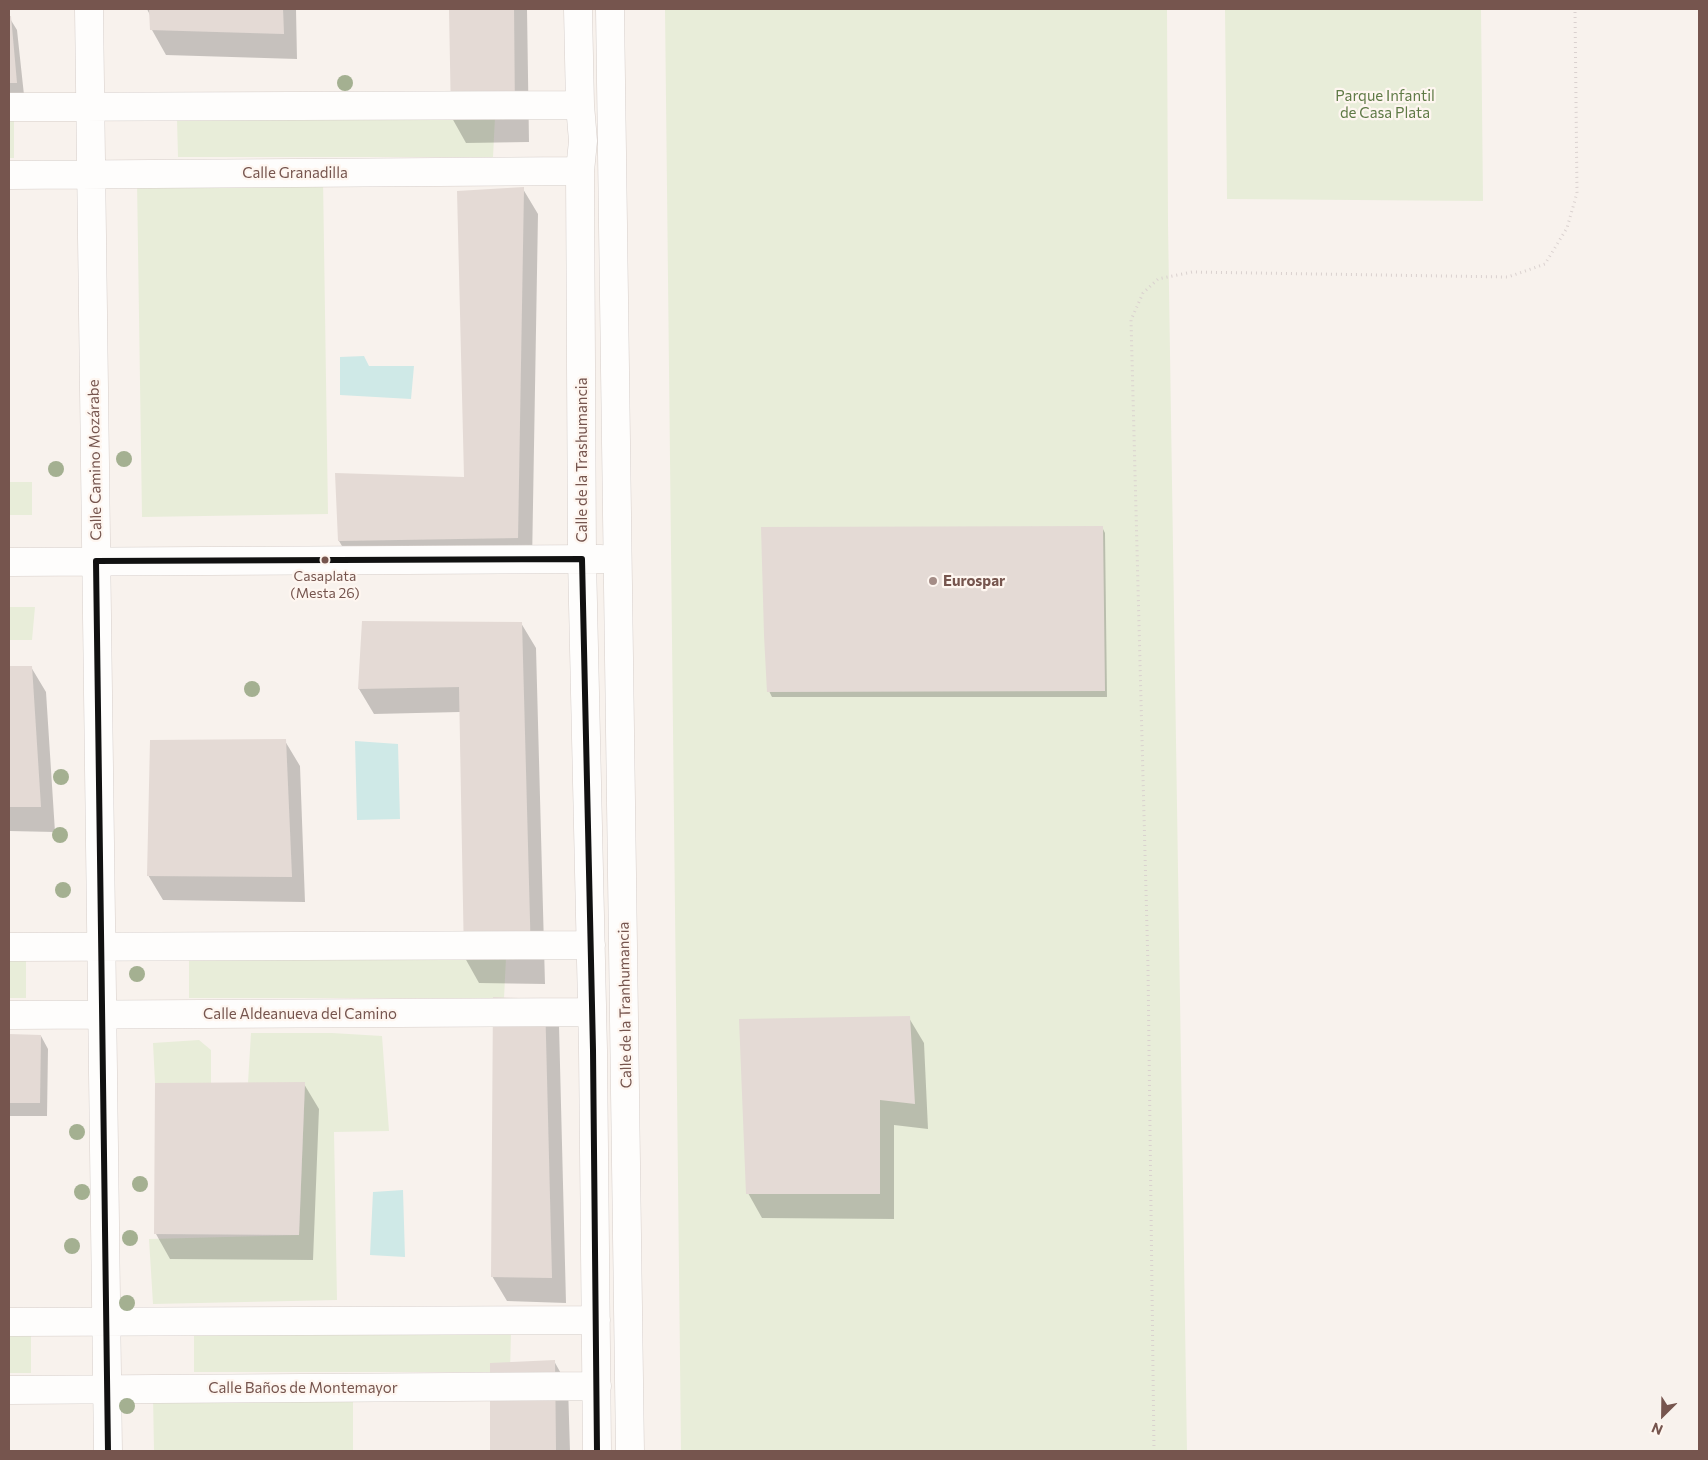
<!DOCTYPE html>
<html>
<head>
<meta charset="utf-8">
<style>
	body { margin:0 }
	#map { position:relative; width:1708px; height:1460px; overflow:hidden; background:#f8f2ed; font-family:Commissioner,sans-serif }
	canvas { display:block }
	.frame { position:absolute; inset:0; border:10px solid #76554e; pointer-events:none }
	.north { position:absolute; left:1638px; top:1390px; width:50px; height:50px; -webkit-text-stroke:4px #fef6f0; paint-order:stroke; rotate:203deg; font-size:14px; font-weight:700; line-height:20px; text-align:center; color:#76554e }
	.north::after { content:''; display:block; margin:auto; width:18px; height:22px; background:#76554e; clip-path:polygon(50% 0,100% 100%,50% 72%,0 100%) }
</style>
</head>
<body>
<div id="map">
<canvas width="1708" height="1460"></canvas>
<div class="frame"></div>
<div class="north">N</div>
</div>
<script>
const ctx = document.querySelector('canvas').getContext('2d');
ctx.lineJoin = 'round';
function fillPath(path, color) { ctx.fillStyle = color; ctx.fill(path, 'evenodd'); }
const shape = rows => new Path2D(rows.map(r => 'M' + r).join(''));
function strokePath(path, color, width, dash) { ctx.strokeStyle = color; ctx.lineWidth = width; ctx.lineCap = dash ? 'butt' : 'round'; ctx.setLineDash(dash || []); ctx.stroke(path); }
function drawText(font, color, halo, rows, align = 'center') {
  ctx.font = font + ' Commissioner,sans-serif'; ctx.lineWidth = 4.5; ctx.setLineDash([]); ctx.textBaseline = 'middle'; ctx.strokeStyle = halo; ctx.fillStyle = color; for (const [text, x, y, turn = 0] of rows) {
    ctx.save(); ctx.translate(x, y); ctx.rotate((+turn || 0) * Math.PI / 180); ctx.textAlign = isNaN(turn) ? turn : align; if (halo) ctx.strokeText(text, 0, 0); ctx.fillText(text, 0, 0); ctx.restore();
  }
}
fillPath(shape([
	[665,9,1167,9,1168,224,1187,1451,681,1451],
	[1225,9,1481,9,1483,201,1227,199],
	[495,118,493,157,178,157,177,119],
	[9,119,14,119,14,158,9,158],
	[323,178,328,514,142,517,137,181],
	[9,482,32,482,32,515,9,515],
	[9,607,35,607,32,640,9,640],
	[506,959,504,998,189,998,189,960],
	[9,960,26,960,26,998,9,998],
	[251,1033,332,1033,382,1036,389,1131,334,1132,337,1300,153,1304,149,1239,299,1235,305,1083,248,1083],
	[199,1040,211,1050,211,1083,155,1083,153,1043],
	[511,1333,510,1372,194,1372,194,1335],
	[9,1334,31,1334,31,1373,9,1373],
	[153,1395,353,1395,353,1451,154,1451]
]), '#e8edd9');
fillPath(shape([
	[364,356,369,366,414,366,411,399,340,395,340,357],
	[355,741,398,744,400,819,357,820],
	[403,1190,405,1257,370,1255,373,1192]
]), '#cfe9e7');
fillPath(shape([
	[147,9,296,9,297,59,166,55,152,30,150,15],
	[451,9,527,9,529,142,466,143,452,118],
	[9,17,17,30,24,95,9,95],
	[523,189,538,214,532,563,354,566,339,541,466,478],
	[1102,527,1105,533,1107,697,772,697,769,691],
	[521,623,536,648,545,984,479,983,465,958,460,712,374,714,359,689],
	[9,667,31,667,46,692,55,832,9,831],
	[285,741,300,766,305,902,163,900,148,875],
	[494,999,559,1025,566,1303,507,1301,492,1276],
	[909,1018,924,1043,928,1129,894,1125,894,1219,762,1218,748,1193],
	[9,1035,41,1036,48,1049,47,1116,9,1116],
	[157,1084,304,1084,319,1109,313,1260,170,1259,156,1234],
	[554,1361,568,1386,570,1451,491,1451,491,1365]
]), '#0003');
fillPath(shape([
	[149,9,283,9,284,34,150,30],
	[449,9,514,9,515,118,451,118],
	[9,16,11,16,17,83,9,83],
	[524,187,518,538,338,541,335,473,464,477,457,191],
	[1103,526,1105,691,767,692,764,635,761,527],
	[362,621,522,622,531,959,464,959,459,687,358,689],
	[9,666,32,666,41,807,9,807],
	[286,739,292,877,147,876,150,740],
	[493,997,545,999,552,1278,491,1277],
	[910,1016,915,1104,880,1100,880,1194,746,1194,739,1019],
	[9,1034,41,1035,40,1103,9,1103],
	[305,1082,299,1235,154,1234,155,1083],
	[555,1360,556,1451,490,1451,490,1363]
]), '#e4dad5');
const minor = shape([
	[89,9,108,1451],
	[578,9,580,105,583,141,580,171,582,559,593,1050,597,1451],
	[610,9,630,1451],
	[9,107,580,105],
	[9,175,580,171],
	[9,562,601,559],
	[9,947,591,945],
	[9,1015,591,1012],
	[9,1322,596,1320],
	[9,1390,597,1386]
]);
strokePath(minor, '#d6ceca', 29);
strokePath(shape([
	[1154,1451,1148,967,1131,320,1143,293,1158,279,1192,272,1508,277,1545,264,1567,228,1577,193,1575,9]
]), '#dad1cf', 3, [1, 4]);
strokePath(minor, '#fefdfc', 28);
strokePath(shape([
	[108,1451,96,561,582,559,593,1050,597,1451]
]), '#111', 6);
ctx.fillStyle = '#a4b091';
for (const [x, y] of [
	[345,83],
	[124,459],
	[56,469],
	[252,689],
	[61,777],
	[60,835],
	[63,890],
	[137,974],
	[77,1132],
	[140,1184],
	[82,1192],
	[130,1238],
	[72,1246],
	[127,1303],
	[127,1406]
]) { ctx.beginPath(); ctx.arc(x, y, 8, 0, 2 * Math.PI); ctx.fill(); }
for (const [x, y, r, color] of [
	[325,560,4.5,"#76554e"],
	[933,581,5,"#a48c86"]
]) { const dot = new Path2D(); dot.arc(x, y, r, 0, 2 * Math.PI); ctx.fillStyle = color; ctx.fill(dot); strokePath(dot, '#fef6f0', 2); }
drawText('14px', '#76554e', '#fef6f0', [
	["Casaplata",325,576],
	["(Mesta 26)",325,593]
]);
drawText('15px', '#5f7a46', '#fef6f0', [
	["Parque Infantil",1385,96],
	["de Casa Plata",1385,113]
]);
drawText('15px', '#76554e', '#fef6f0', [
	["Calle Granadilla",295,173],
	["Calle Camino Mozárabe",95,460,-91],
	["Calle de la Trashumancia",582,460,-90],
	["Calle de la Tranhumancia",625,1005,-91],
	["Calle Aldeanueva del Camino",300,1014],
	["Calle Baños de Montemayor",303,1388]
]);
drawText('bold 15px', '#76554e', '#fef6f0', [
	["Eurospar",943,581]
], 'left');
</script>
</body>
</html>
